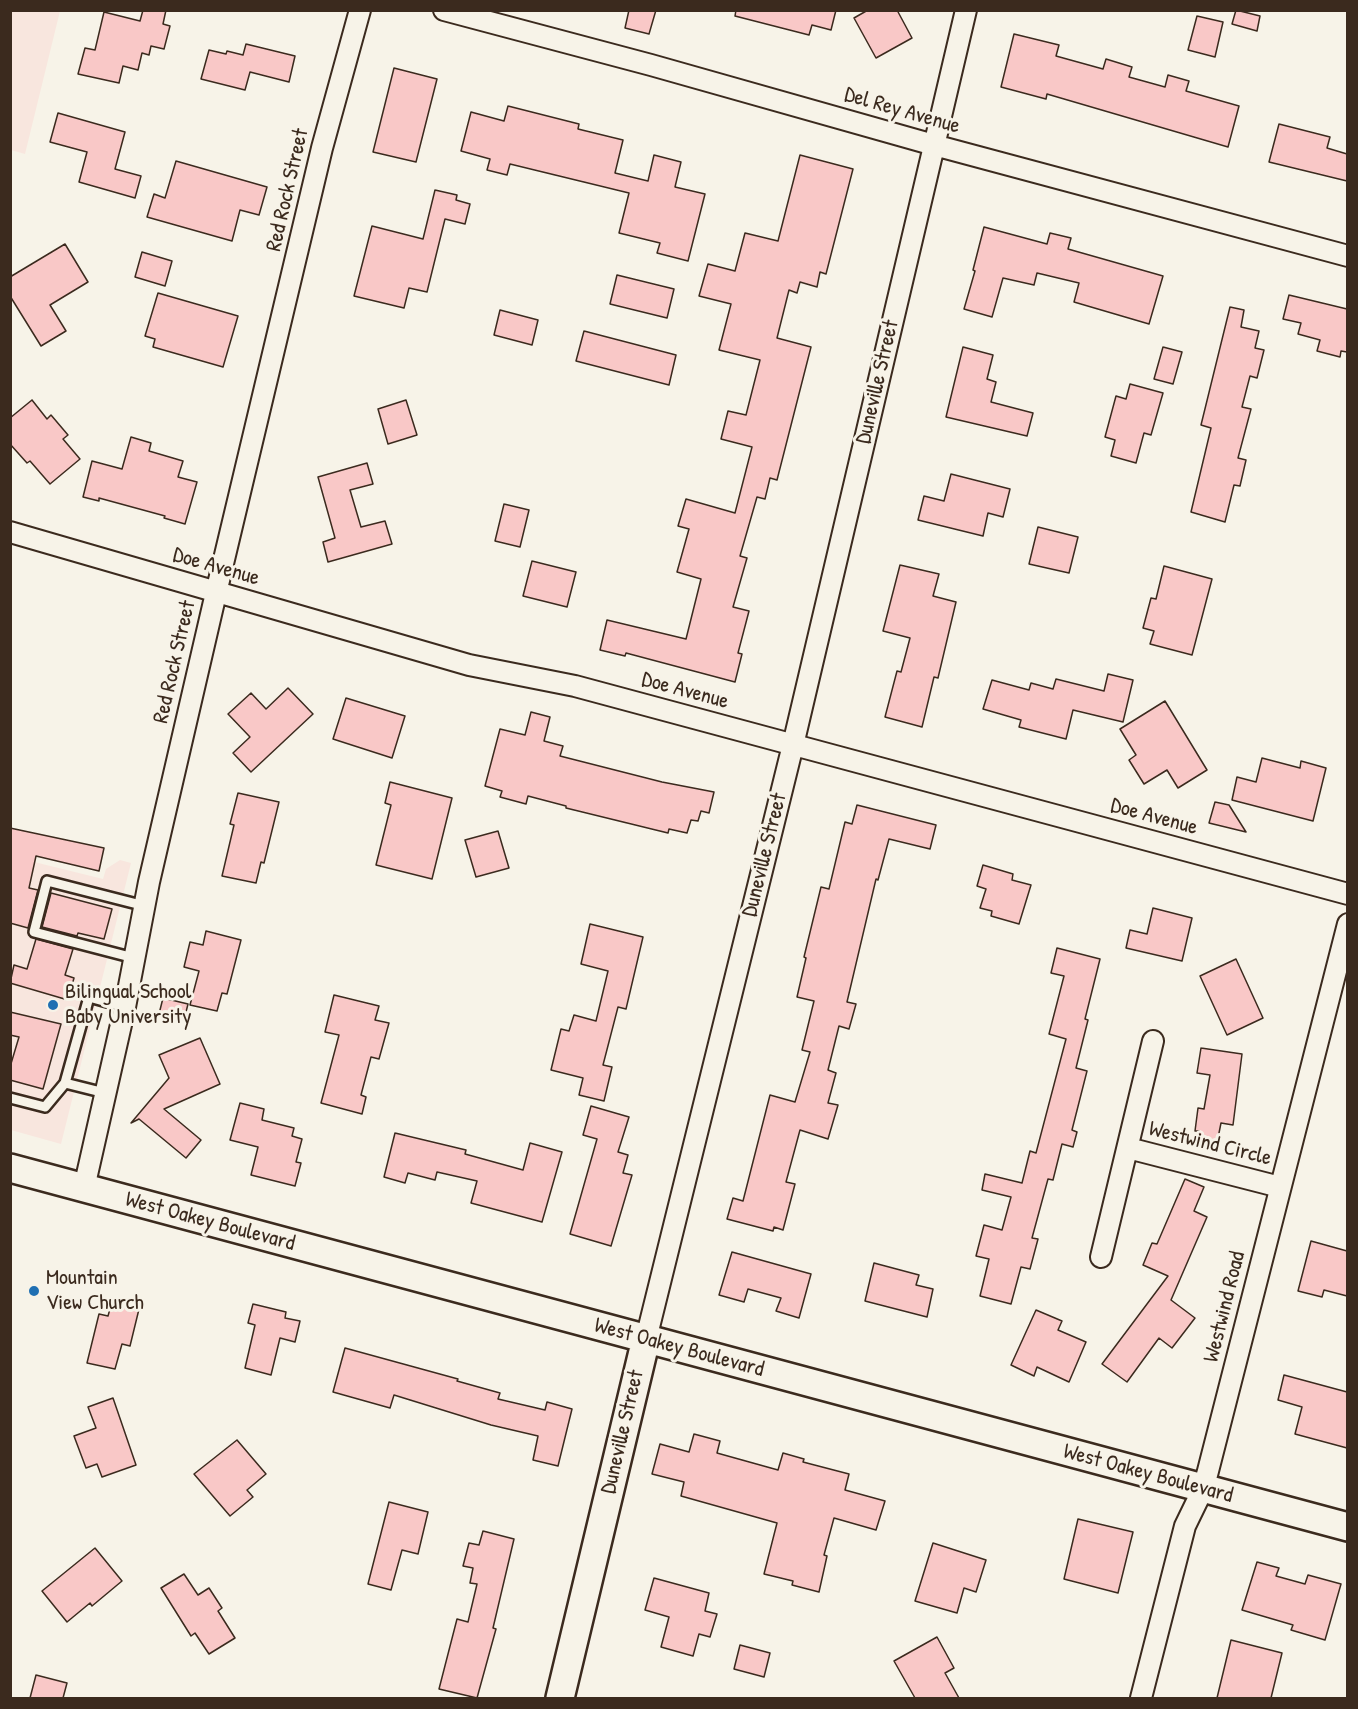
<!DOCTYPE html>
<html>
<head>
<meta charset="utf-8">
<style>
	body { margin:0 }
	#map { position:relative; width:1358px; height:1709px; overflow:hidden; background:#f7f3e8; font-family:"Patrick Hand",sans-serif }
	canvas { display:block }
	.frame { position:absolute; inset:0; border:12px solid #3b2a1e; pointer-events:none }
</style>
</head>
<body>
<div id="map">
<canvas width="1358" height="1709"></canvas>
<div class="frame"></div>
</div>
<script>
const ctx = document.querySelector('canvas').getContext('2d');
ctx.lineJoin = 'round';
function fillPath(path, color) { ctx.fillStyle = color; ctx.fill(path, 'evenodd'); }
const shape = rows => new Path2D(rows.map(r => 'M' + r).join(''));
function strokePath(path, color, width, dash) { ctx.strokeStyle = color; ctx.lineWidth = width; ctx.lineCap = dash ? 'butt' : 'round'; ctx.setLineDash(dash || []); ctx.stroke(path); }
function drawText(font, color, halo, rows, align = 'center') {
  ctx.font = font + ' "Patrick Hand",sans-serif'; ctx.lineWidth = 6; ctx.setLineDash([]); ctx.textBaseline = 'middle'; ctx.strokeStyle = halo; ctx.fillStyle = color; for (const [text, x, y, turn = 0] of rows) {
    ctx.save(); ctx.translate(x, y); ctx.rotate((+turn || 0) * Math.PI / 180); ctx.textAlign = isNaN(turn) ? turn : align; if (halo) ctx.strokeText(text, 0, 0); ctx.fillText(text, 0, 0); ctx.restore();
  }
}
fillPath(shape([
	[10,11,60,11,25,154,11,150],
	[10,856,103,879,106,869,120,860,131,863,61,1144,11,1130]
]), '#f8e6de');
const building = shape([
	[143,10,166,10,163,24,170,26,164,49,151,46,149,55,142,53,138,70,123,66,119,83,78,74,85,48,95,50,104,12,140,21,143,10],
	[629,10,656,10,649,34,625,28,629,10],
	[736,10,836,10,831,30,812,25,809,35,735,16,736,10],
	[868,10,897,10,912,38,876,58,854,18,868,10],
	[1236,10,1260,16,1257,31,1232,24,1236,10],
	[1197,16,1223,22,1215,57,1188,50,1197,16],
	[1014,34,1059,45,1056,56,1103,69,1106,59,1132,67,1129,77,1165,87,1168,75,1189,81,1186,91,1239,106,1228,147,1047,94,1046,99,1001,87,1014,34],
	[246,44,295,56,289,82,250,72,245,90,201,79,209,50,226,54,227,51,243,55,246,44],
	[394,68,437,79,416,162,373,152,394,68],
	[508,106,579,124,578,129,623,140,615,173,648,181,654,155,681,162,675,187,705,194,688,261,657,253,660,243,619,233,629,193,510,164,507,175,487,170,490,159,461,151,471,112,504,121,508,106],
	[58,113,125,132,115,169,141,176,135,198,79,182,87,152,50,142,58,113],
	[1279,124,1330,137,1327,148,1347,154,1347,181,1269,162,1279,124],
	[800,155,853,169,826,274,820,272,817,287,800,282,797,293,789,290,777,338,811,347,777,480,770,478,765,499,757,497,740,556,747,558,733,607,749,611,738,653,742,654,735,682,626,653,625,656,600,650,607,620,686,639,701,579,677,572,689,529,678,526,686,499,735,513,752,447,721,439,728,411,746,415,760,360,719,350,731,304,699,296,708,264,735,271,745,233,778,241,800,155],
	[176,161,267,187,259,215,240,210,232,241,147,217,154,194,165,198,176,161],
	[435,190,457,195,456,200,470,204,465,224,445,219,427,292,409,288,404,308,354,296,372,226,423,239,435,190],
	[984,227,1047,244,1050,233,1071,238,1068,249,1163,276,1149,324,1074,302,1079,283,1037,273,1034,285,1003,278,992,317,964,309,975,271,973,270,984,227],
	[65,244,88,282,50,305,66,331,41,346,10,296,10,277,65,244],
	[142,252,172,261,165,286,135,277,142,252],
	[617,275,674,289,667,318,610,304,617,275],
	[158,293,238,316,223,367,153,347,155,339,145,336,158,293],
	[1289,295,1347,309,1347,352,1341,351,1340,357,1317,351,1320,340,1298,334,1301,323,1283,319,1289,295],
	[1230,307,1244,310,1241,327,1259,331,1255,348,1264,350,1257,378,1250,376,1242,407,1251,409,1238,458,1246,460,1240,486,1234,485,1225,522,1191,512,1211,428,1201,425,1230,307],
	[500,310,538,320,532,345,494,335,500,310],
	[584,331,676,355,669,385,576,361,584,331],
	[963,347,993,355,987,379,996,382,991,402,1033,413,1027,436,946,417,963,347],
	[1163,347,1182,352,1173,384,1154,379,1163,347],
	[1130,384,1163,393,1151,435,1144,433,1136,463,1111,456,1115,440,1105,437,1116,396,1126,399,1130,384],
	[32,400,47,419,51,415,68,435,63,439,80,459,50,484,30,461,27,463,10,444,10,418,32,400],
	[406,400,417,435,388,444,378,409,406,400],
	[131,437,151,443,149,451,183,461,178,477,197,482,185,524,164,518,165,516,99,498,99,501,83,497,92,461,122,469,131,437],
	[367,463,373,484,350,490,361,527,385,521,392,544,328,562,323,542,335,538,318,477,367,463],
	[951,474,1010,489,1003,517,988,513,983,536,918,520,924,496,944,501,951,474],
	[504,504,529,510,520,547,495,541,504,504],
	[1038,527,1078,537,1069,573,1029,564,1038,527],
	[532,561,576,572,567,607,523,596,532,561],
	[900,565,939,574,933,596,956,602,938,678,934,677,922,727,885,717,897,671,901,672,910,638,883,631,900,565],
	[1164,566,1212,579,1192,655,1150,644,1154,631,1143,628,1151,598,1156,599,1164,566],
	[1108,674,1133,680,1123,722,1073,710,1066,739,1019,727,1021,720,983,709,992,680,1029,690,1031,683,1053,689,1056,679,1104,691,1108,674],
	[288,688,313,714,251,772,233,753,250,737,228,714,251,693,266,709,288,688],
	[346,698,405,716,392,758,333,739,346,698],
	[1165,701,1207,770,1178,788,1167,770,1144,784,1129,760,1136,755,1120,729,1165,701],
	[531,712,550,717,544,741,563,746,560,756,662,782,714,792,709,813,701,811,698,821,691,820,687,833,669,829,668,833,566,808,566,806,528,796,526,804,500,797,502,791,485,786,500,729,525,735,531,712],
	[1262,758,1300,768,1301,761,1326,768,1313,821,1232,800,1237,777,1256,782,1262,758],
	[390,782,452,798,432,879,376,865,391,805,385,803,390,782],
	[238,793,279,802,264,863,261,862,256,883,222,876,234,825,230,824,238,793],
	[1215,802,1229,805,1246,832,1209,823,1215,802],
	[857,805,936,825,930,849,889,839,878,880,876,879,847,1002,856,1004,849,1029,839,1026,828,1070,836,1073,828,1103,838,1105,828,1139,800,1130,786,1182,795,1184,783,1230,774,1227,773,1231,727,1219,733,1198,743,1201,770,1095,795,1102,810,1052,802,1050,814,1001,797,997,806,958,804,957,821,887,829,889,845,822,852,824,857,805],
	[10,828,104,848,99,871,36,856,29,888,38,890,28,928,10,923,10,828],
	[498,831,509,868,476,877,465,840,498,831],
	[983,865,1013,874,1012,880,1031,885,1019,924,991,916,992,911,980,908,986,889,977,886,983,865],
	[51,893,112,909,104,939,78,933,77,936,42,927,51,893],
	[1153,908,1192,918,1182,961,1126,948,1130,930,1147,934,1153,908],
	[590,924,643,937,626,1009,618,1007,603,1065,612,1067,604,1101,579,1095,583,1078,551,1070,561,1029,569,1031,574,1015,596,1021,608,971,581,964,590,924],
	[206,931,241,940,227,994,222,993,217,1011,190,1005,199,971,184,967,190,942,203,945,206,931],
	[36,939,73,949,65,975,74,978,68,1000,10,983,14,965,27,969,36,939],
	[1057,948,1100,959,1085,1019,1088,1020,1076,1068,1087,1071,1072,1130,1077,1132,1073,1147,1062,1144,1053,1180,1048,1179,1032,1238,1038,1239,1030,1269,1021,1267,1011,1304,980,1296,989,1259,976,1256,984,1225,1002,1230,1011,1197,982,1190,985,1174,1022,1183,1030,1151,1036,1153,1066,1039,1049,1034,1064,976,1051,973,1057,948],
	[1236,959,1263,1018,1227,1035,1200,976,1236,959],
	[334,995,379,1006,375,1020,389,1023,379,1059,371,1057,361,1095,366,1097,362,1114,321,1103,339,1035,325,1032,334,995],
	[163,998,188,1004,184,1020,159,1014,163,998],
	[10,1012,61,1024,43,1089,10,1080,10,1067,19,1037,10,1035,10,1012],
	[200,1038,220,1084,164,1109,201,1140,186,1158,139,1119,131,1123,169,1078,159,1055,200,1038],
	[1201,1048,1242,1054,1233,1125,1221,1123,1216,1148,1197,1146,1199,1131,1195,1131,1198,1108,1204,1109,1210,1075,1197,1073,1201,1048],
	[240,1103,264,1109,262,1120,294,1128,292,1136,302,1139,296,1162,301,1163,295,1186,251,1175,258,1147,230,1140,240,1103],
	[591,1106,629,1117,618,1152,628,1155,623,1173,632,1175,611,1246,570,1234,597,1139,583,1135,591,1106],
	[395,1133,466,1150,465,1154,523,1170,530,1143,562,1152,542,1222,471,1203,477,1181,437,1172,435,1180,408,1173,405,1183,384,1177,395,1133],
	[1185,1179,1204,1187,1194,1211,1207,1217,1171,1300,1195,1318,1172,1348,1159,1338,1127,1382,1102,1364,1168,1276,1143,1265,1152,1243,1157,1244,1185,1179],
	[1311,1241,1347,1251,1347,1296,1324,1290,1322,1297,1298,1291,1311,1241],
	[732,1252,811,1274,799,1318,776,1311,781,1298,748,1289,744,1302,719,1295,732,1252],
	[874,1263,919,1275,916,1285,933,1289,927,1317,865,1301,874,1263],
	[113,1298,140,1305,130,1346,122,1344,115,1369,87,1363,99,1314,108,1316,113,1298],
	[253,1304,286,1312,285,1318,300,1321,295,1342,280,1338,271,1375,245,1368,255,1325,248,1323,253,1304],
	[1036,1310,1062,1321,1058,1330,1086,1342,1069,1382,1037,1367,1034,1376,1011,1365,1036,1310],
	[345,1348,458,1379,457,1381,500,1393,498,1399,545,1410,547,1402,572,1409,558,1466,533,1460,538,1436,491,1425,394,1395,390,1408,333,1392,345,1348],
	[1284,1375,1347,1392,1347,1448,1295,1434,1302,1407,1278,1400,1284,1375],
	[113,1398,136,1465,102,1477,97,1464,86,1468,74,1436,96,1428,88,1407,113,1398],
	[694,1434,720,1441,717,1453,778,1470,783,1453,804,1459,803,1462,849,1474,845,1490,885,1501,876,1530,834,1518,824,1555,827,1556,819,1592,792,1585,793,1581,764,1574,777,1523,681,1496,684,1482,652,1474,660,1444,689,1452,694,1434],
	[237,1440,266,1474,247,1490,253,1497,230,1516,194,1474,237,1440],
	[389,1502,428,1512,418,1554,402,1550,391,1590,368,1584,389,1502],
	[1078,1519,1133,1532,1118,1593,1064,1579,1078,1519],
	[483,1531,514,1539,493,1628,496,1629,477,1698,439,1689,457,1619,468,1622,477,1584,470,1583,473,1568,463,1566,469,1543,479,1545,483,1531],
	[933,1543,986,1560,976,1592,964,1588,957,1613,915,1601,933,1543],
	[95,1548,122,1581,92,1606,90,1603,67,1622,42,1591,95,1548],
	[1257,1562,1279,1568,1276,1576,1305,1584,1308,1575,1341,1584,1325,1640,1291,1630,1293,1625,1242,1610,1257,1562],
	[184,1574,198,1595,209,1588,222,1608,218,1611,235,1638,209,1654,195,1633,191,1636,161,1588,184,1574],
	[654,1578,709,1593,705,1611,717,1614,710,1637,699,1634,693,1656,661,1647,669,1617,645,1610,654,1578],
	[937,1637,954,1668,945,1673,959,1698,915,1698,894,1661,937,1637],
	[1231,1640,1282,1653,1271,1698,1217,1698,1231,1640],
	[740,1645,770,1653,764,1677,734,1669,740,1645],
	[36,1675,67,1683,63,1698,30,1698,36,1675]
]);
fillPath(building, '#f9c8c7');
strokePath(building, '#3b2a1e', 1.5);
const lane = shape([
	[134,958,34,932,47,881,145,906],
	[65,1083,105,1093],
	[10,1098,45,1107,65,1083,89,997,125,1007]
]);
const street = shape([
	[444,10,651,65,934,145,1348,256],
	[10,532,469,665,575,686,1348,894],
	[1128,1148,1280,1187],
	[84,1188,125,1007,149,882,216,593,322,148,360,10],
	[1101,1257,1153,1041],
	[646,1339,793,745,966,10],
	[1141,1698,1185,1526,1203,1489,1208,1471,1348,924]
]);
const secondary = shape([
	[10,1168,1348,1527],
	[560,1698,646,1339]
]);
strokePath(lane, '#3b2a1e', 14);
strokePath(street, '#3b2a1e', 24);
strokePath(secondary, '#3b2a1e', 32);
strokePath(lane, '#f7f3e8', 9);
strokePath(street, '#f7f3e8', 20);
strokePath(secondary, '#f7f3e8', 27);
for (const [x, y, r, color] of [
	[53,1005,6,"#1f6fb2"],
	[34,1291,6,"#1f6fb2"]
]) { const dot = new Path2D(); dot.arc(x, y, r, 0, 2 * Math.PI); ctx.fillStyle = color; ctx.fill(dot); strokePath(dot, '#f7f3e8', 2); }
drawText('22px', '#3b2a1e', '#f7f3e8', [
	["Del Rey Avenue",902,111,16],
	["Red Rock Street",288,190,-77],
	["Duneville Street",878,382,-77],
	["Doe Avenue",216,567,16],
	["Red Rock Street",175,662,-77],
	["Doe Avenue",685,691,15],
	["Doe Avenue",1154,817,15],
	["Duneville Street",765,855,-76],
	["Westwind Circle",1210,1144,14],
	["West Oakey Boulevard",210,1222,15],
	["Westwind Road",1225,1307,-76],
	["West Oakey Boulevard",679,1348,15],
	["Duneville Street",623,1432,-77],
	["West Oakey Boulevard",1148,1474,15]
]);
drawText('22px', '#3b2a1e', '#f7f3e8', [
	["Bilingual School",65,992],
	["Baby University",65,1017],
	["Mountain",46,1278],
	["View Church",46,1303]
], 'left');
</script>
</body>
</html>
